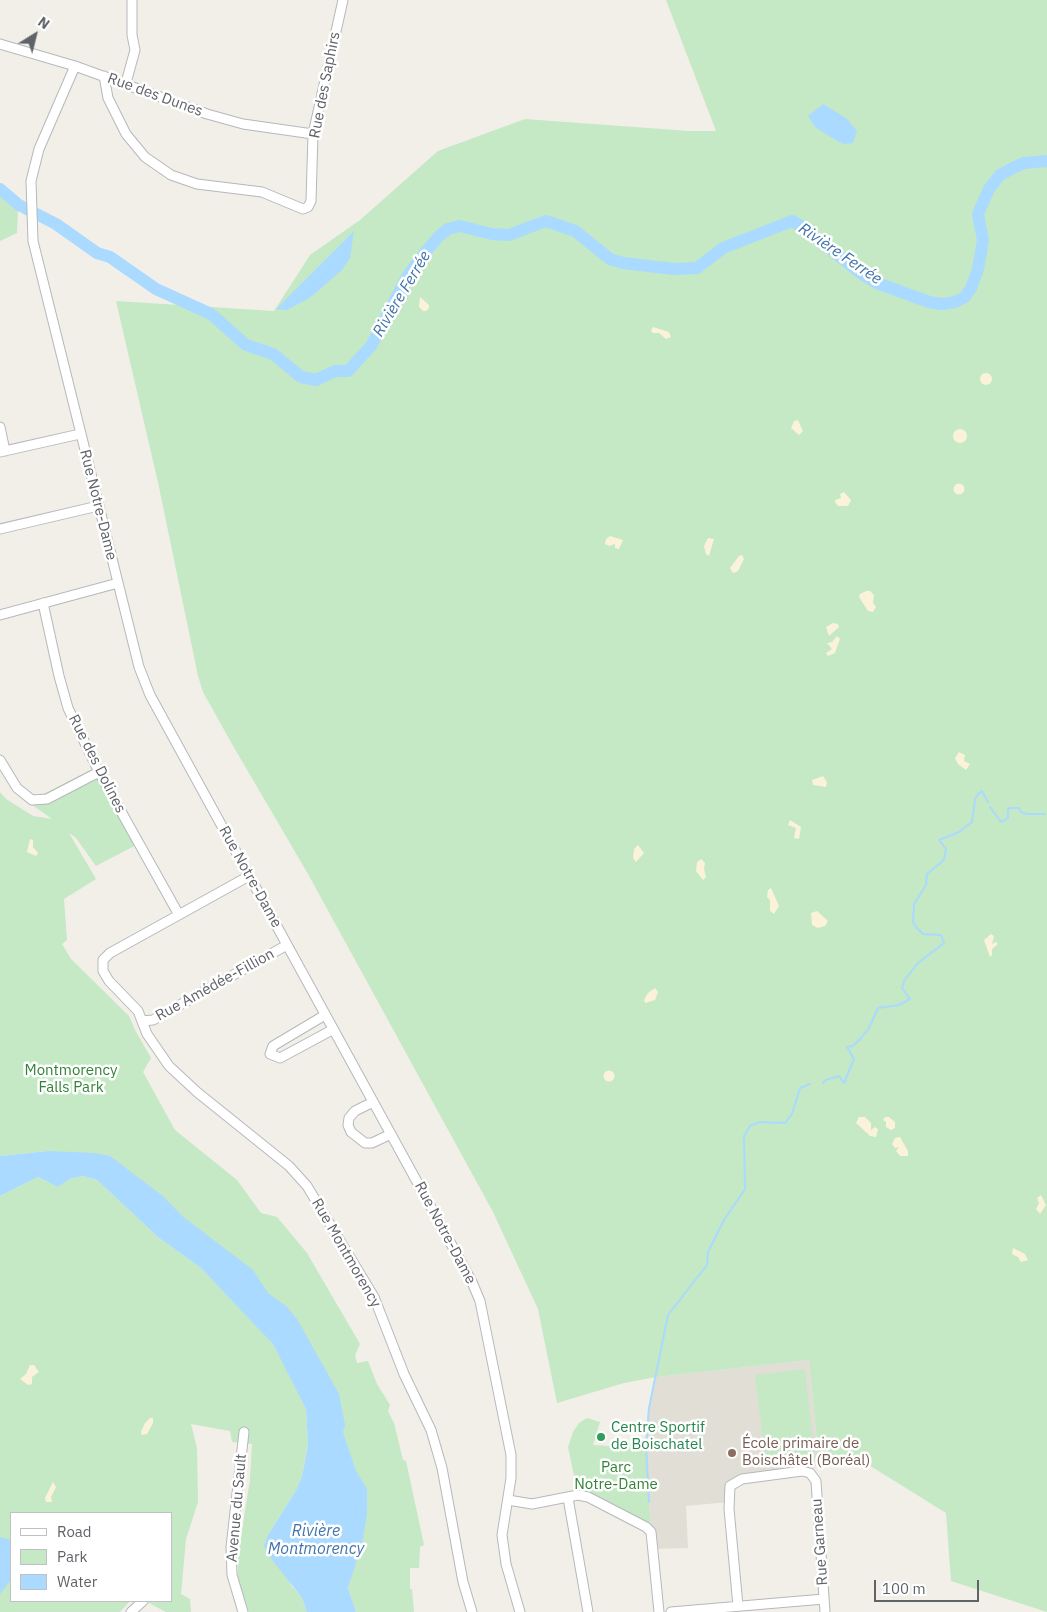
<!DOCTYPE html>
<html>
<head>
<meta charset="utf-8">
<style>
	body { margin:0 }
	#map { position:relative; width:1047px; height:1612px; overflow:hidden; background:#f1efe8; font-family:"IBM Plex Sans",sans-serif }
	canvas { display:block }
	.legend { position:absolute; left:10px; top:1512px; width:162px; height:90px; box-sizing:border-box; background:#fff; border:1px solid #bfc1c3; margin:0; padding:6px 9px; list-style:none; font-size:15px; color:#5f6368 }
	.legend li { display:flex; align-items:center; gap:10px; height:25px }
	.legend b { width:25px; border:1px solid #bfc1c3 }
	.north { position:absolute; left:10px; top:10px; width:50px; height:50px; -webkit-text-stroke:4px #fff; paint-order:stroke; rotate:36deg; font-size:14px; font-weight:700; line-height:20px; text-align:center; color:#5f6368 }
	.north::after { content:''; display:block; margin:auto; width:18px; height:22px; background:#5f6368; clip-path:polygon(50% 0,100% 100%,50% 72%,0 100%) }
	.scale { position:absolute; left:874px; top:1580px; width:105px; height:22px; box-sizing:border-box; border:2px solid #5f6368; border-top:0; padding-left:6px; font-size:15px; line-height:18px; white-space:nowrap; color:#5f6368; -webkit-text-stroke:4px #fff; paint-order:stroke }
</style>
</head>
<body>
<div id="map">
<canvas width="1047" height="1612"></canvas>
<ul class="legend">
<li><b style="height:6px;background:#fff"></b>Road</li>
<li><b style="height:14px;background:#c5e8c5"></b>Park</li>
<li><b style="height:14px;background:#aadaff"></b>Water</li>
</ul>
<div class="north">N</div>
<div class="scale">100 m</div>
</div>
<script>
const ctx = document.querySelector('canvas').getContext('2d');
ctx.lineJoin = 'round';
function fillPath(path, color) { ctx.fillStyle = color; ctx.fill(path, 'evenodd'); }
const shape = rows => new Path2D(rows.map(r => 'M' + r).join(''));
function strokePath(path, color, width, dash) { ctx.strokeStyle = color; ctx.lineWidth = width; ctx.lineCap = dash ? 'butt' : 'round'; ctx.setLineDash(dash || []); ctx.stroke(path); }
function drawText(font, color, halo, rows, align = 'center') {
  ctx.font = font + ' "IBM Plex Sans",sans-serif'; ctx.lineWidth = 5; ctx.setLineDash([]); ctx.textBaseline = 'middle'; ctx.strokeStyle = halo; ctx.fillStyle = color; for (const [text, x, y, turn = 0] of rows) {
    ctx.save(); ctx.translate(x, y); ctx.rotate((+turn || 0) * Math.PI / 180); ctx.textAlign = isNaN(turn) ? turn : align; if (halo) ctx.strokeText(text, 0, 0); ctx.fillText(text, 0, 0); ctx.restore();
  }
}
fillPath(shape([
	[809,1360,819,1462,810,1473,737,1481,729,1502,686,1506,688,1548,652,1549,646,1444,649,1408,656,1377]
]), '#e1ded6');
fillPath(shape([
	[666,0,1047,0,1047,1612,951,1581,946,1513,856,1457,819,1462,809,1360,656,1377,624,1383,557,1403,538,1309,493,1212,308,874,232,744,203,692,198,676,159,487,116,301,274,311,310,255,360,220,438,151,525,119,689,131,716,131],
	[0,196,18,210,17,233,0,241],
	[100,765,142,842,96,866,76,838,69,833,96,879,64,899,67,940,62,944,71,959,129,1016,135,1030,151,1058,143,1072,175,1130,237,1180,261,1213,277,1217,307,1253,360,1344,355,1355,357,1363,368,1361,377,1384,390,1405,388,1411,394,1423,403,1460,406,1461,424,1545,420,1547,419,1568,410,1568,410,1589,412,1589,414,1612,356,1612,348,1588,356,1558,348,1447,344,1435,188,1230,48,1151,0,1156,0,792,6,799,33,816,52,819,28,802],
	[83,1176,97,1180,158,1237,201,1268,261,1330,273,1344,288,1372,306,1409,308,1445,302,1477,295,1492,268,1535,291,1585,302,1598,307,1612,249,1612,238,1585,238,1555,250,1480,252,1444,232,1442,230,1431,191,1424,197,1448,198,1502,186,1539,181,1594,190,1599,191,1612,166,1612,147,1602,171,1601,171,1513,11,1513,11,1601,130,1601,120,1612,0,1612,0,1196,38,1177,58,1187,70,1179],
	[805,1369,815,1459,766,1464,755,1375],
	[587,1418,600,1422,593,1445,609,1446,610,1442,646,1444,651,1532,644,1521,578,1495,568,1447,573,1432,579,1423]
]), '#c5e8c5');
fillPath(shape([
	[420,297,429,305,429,308,426,311,423,311,419,307],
	[653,327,669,332,671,337,666,339,659,333,653,333,651,331],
	'980 379a6 6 0 1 1 12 0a6 6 0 1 1-12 0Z',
	[798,420,803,431,799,435,791,428,794,421],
	'953 436a7 7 0 1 1 14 0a7 7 0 1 1-14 0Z',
	'953.5 489a5.5 5.5 0 1 1 11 0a5.5 5.5 0 1 1-11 0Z',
	[844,492,851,500,848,506,838,506,835,502,835,500,841,498,840,494],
	[610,536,623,540,619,549,615,548,615,544,609,546,605,544,606,539],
	[708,538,714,539,709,556,706,554,704,546],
	[739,556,742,555,744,559,738,571,733,573,730,568],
	[866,591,870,591,874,595,873,603,876,607,873,612,868,611,859,597,860,594],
	[833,623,838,624,839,627,829,636,826,627],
	[837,636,840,639,835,653,828,656,826,653,832,649,827,643,832,642],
	[959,752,965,755,964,761,970,764,966,770,958,764,955,758],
	[823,776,827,782,826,787,813,785,812,780],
	[790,820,801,827,799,839,794,838,796,828,788,825],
	[30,839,33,840,33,847,38,853,36,856,27,852],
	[638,845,644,853,636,862,633,858,634,849],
	[701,859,705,863,704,869,706,877,703,880,696,871,697,862],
	[771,888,779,906,774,914,770,911,770,900,767,897,768,890],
	[817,911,828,921,825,926,818,928,812,925,811,913],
	[991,934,994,936,992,944,996,942,998,944,992,949,992,955,990,957,984,940],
	[655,988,658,992,655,1000,645,1003,644,1000,648,993],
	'603.5 1076a5.5 5.5 0 1 1 11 0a5.5 5.5 0 1 1-11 0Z',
	[859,1117,865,1117,871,1123,871,1130,875,1127,878,1129,876,1137,870,1136,856,1123],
	[885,1117,889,1117,895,1122,895,1128,891,1130,886,1127,886,1122,883,1120],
	[900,1137,908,1151,908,1156,900,1156,896,1151,899,1147,895,1148,892,1144,895,1138],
	[1041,1195,1046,1205,1040,1214,1036,1209,1039,1203,1037,1198],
	[1013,1248,1025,1254,1028,1260,1021,1262,1018,1257,1012,1254],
	[30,1365,34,1365,39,1372,32,1377,32,1384,28,1385,20,1379,26,1374],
	[153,1418,153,1423,147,1434,142,1435,141,1432,145,1423,150,1418],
	[53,1482,56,1487,51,1497,52,1502,46,1502,45,1498]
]), '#fbf3d9');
fillPath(shape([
	[823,104,846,118,857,131,853,143,845,144,837,141,815,127,808,116],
	[354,231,350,258,342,270,311,297,287,310,276,309],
	[48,1151,94,1153,110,1156,164,1197,182,1216,253,1270,268,1293,287,1307,297,1319,339,1394,345,1425,343,1432,356,1471,367,1489,367,1514,362,1544,348,1588,356,1612,307,1612,302,1598,270,1557,264,1546,268,1535,295,1492,302,1477,308,1445,306,1409,273,1344,201,1268,158,1237,97,1180,83,1176,70,1179,58,1187,38,1177,0,1196,0,1156],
	[0,1537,11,1540,11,1580,0,1594]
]), '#aadaff');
strokePath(shape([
	[990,807,1001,822,1008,818,1008,809,1010,808,1019,808,1021,812,1027,814,1045,814],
	[823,1083,826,1080,839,1076,844,1083,854,1059,847,1047,853,1046,861,1038,869,1028,878,1008,899,1005,910,999,902,988,904,981,918,963,944,943,941,935,923,934,917,928,913,922,914,904,926,885,927,874,944,860,946,849,939,840,959,832,972,822,975,799,979,793,982,791,988,802],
	[649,1502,646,1444,649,1408,668,1315,707,1265,708,1252,724,1220,745,1189,744,1136,750,1126,760,1122,785,1123,792,1114,800,1088,810,1084]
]), '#aadaff', 2);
strokePath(shape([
	[0,189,19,205,56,224,97,253,110,257,156,289,211,314,246,345,273,354,301,377,316,380,335,371,348,371,359,359,371,346,407,277,423,255,439,236,448,229,459,226,492,234,509,235,546,221,575,231,610,259,623,263,674,269,697,268,723,248,792,221,801,226,862,274,877,283,929,302,942,304,955,302,965,297,971,288,978,269,983,240,978,214,989,189,1000,175,1013,168,1024,163,1047,161]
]), '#aadaff', 12);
const minor = shape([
	[0,44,75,66,207,114,243,124,313,134],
	[75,66,39,149,31,181,33,241,139,667,150,695,472,1282,480,1301,511,1455,511,1478,502,1535,506,1564,520,1612],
	[104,76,108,98,126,134,145,157,171,175,197,184,262,192,303,209,308,207,311,201,313,134,343,0],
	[126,83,135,50,132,35,132,0],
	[0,427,5,451],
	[0,452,80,434],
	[0,529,98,506],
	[43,603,59,676,68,708,99,772,179,915],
	[0,615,118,583],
	[0,760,17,788,32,800,47,799,99,772],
	[249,876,110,953,103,960,103,971,109,981,138,1011,147,1034,169,1066,197,1092,289,1166,307,1186,374,1297,404,1374,431,1430,442,1468,463,1582,472,1612],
	[325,1015,273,1046,270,1054,280,1058,332,1030],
	[142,1021,153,1020,287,945],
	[373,1102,355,1111,349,1118,348,1125,351,1132,365,1143,372,1143,391,1134],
	[568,1498,588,1612],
	[508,1500,532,1504,578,1495,588,1497,646,1527,651,1532,659,1612],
	[738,1606,729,1509,730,1486,742,1479,802,1471,810,1473,816,1481,825,1612],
	[131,1612,143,1601],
	[243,1612,232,1575,231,1547,244,1432],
	[671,1612,824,1599]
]);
strokePath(minor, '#b5b8bc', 11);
strokePath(minor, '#fff', 9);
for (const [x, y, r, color] of [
	[601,1437,5,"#2e9e5b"],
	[732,1453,5,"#8d6e63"]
]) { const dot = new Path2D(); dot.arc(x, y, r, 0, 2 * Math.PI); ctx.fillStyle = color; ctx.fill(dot); strokePath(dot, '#fff', 2); }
drawText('15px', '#5f6368', '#fff', [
	["Rue des Saphirs",325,85,-79],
	["Rue des Dunes",155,95,20],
	["Rue Notre-Dame",98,505,76],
	["Rue des Dolines",97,764,63],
	["Rue Notre-Dame",250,877,61],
	["Rue Amédée-Fillion",215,985,-29],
	["Rue Notre-Dame",445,1233,62],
	["Rue Montmorency",346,1253,60],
	["Avenue du Sault",237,1508,-85],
	["Rue Garneau",820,1542,-94]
]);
drawText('15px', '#348238', '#fff', [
	["Montmorency",71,1071],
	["Falls Park",71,1088],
	["Parc",616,1468],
	["Notre-Dame",616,1485]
]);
drawText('15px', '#27864d', '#fff', [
	["Centre Sportif",611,1428],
	["de Boischatel",611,1445]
], 'left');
drawText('15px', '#785e54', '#fff', [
	["École primaire de",742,1444],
	["Boischâtel (Boréal)",742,1461]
], 'left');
drawText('italic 16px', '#4174aa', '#fff', [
	["Rivière Ferrée",840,254,34],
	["Rivière Ferrée",402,294,-59],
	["Rivière",316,1531],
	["Montmorency",316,1549]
]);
</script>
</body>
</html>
